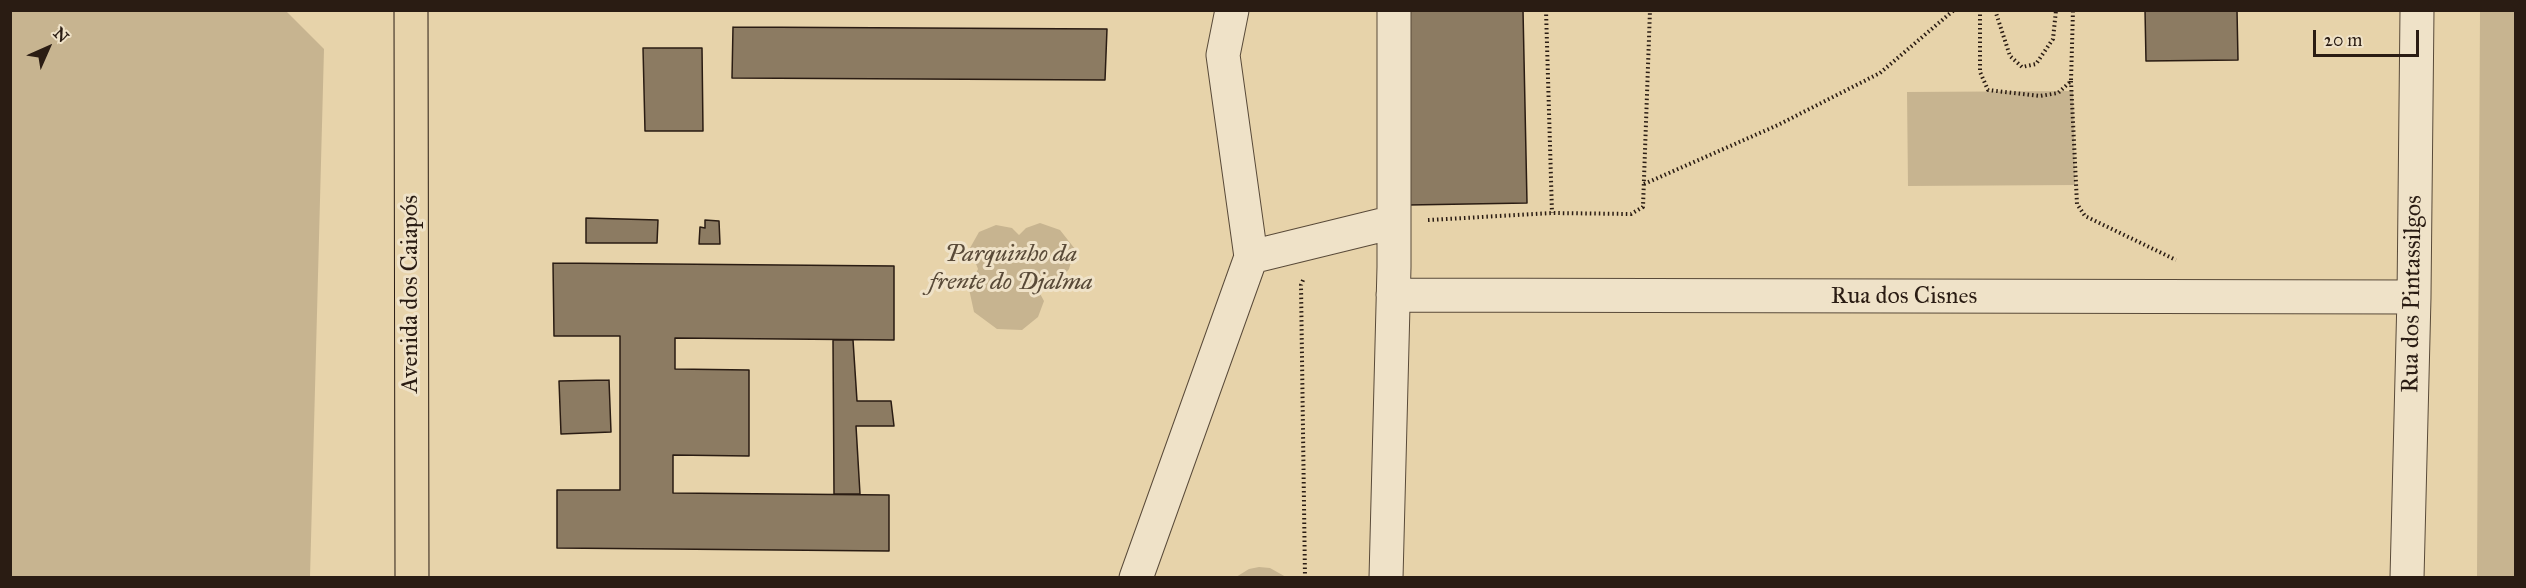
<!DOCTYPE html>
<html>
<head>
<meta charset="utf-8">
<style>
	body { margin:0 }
	#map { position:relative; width:2526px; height:588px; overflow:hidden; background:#e7d3aa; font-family:"IM FELL Great Primer",serif }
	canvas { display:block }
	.frame { position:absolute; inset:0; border:12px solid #2a1c13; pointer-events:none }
	.north { position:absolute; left:18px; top:18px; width:60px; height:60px; -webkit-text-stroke:4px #efe2c8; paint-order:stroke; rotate:45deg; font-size:16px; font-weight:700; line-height:24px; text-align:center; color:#2a1c13 }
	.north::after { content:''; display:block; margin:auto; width:21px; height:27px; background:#2a1c13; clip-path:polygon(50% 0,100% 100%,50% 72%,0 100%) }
	.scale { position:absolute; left:2313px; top:30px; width:106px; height:27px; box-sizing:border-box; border:3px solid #2a1c13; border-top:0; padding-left:8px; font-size:18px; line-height:21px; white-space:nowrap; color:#2a1c13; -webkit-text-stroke:4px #efe2c8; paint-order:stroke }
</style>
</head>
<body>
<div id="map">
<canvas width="2526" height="588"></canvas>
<div class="frame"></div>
<div class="north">N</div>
<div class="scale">20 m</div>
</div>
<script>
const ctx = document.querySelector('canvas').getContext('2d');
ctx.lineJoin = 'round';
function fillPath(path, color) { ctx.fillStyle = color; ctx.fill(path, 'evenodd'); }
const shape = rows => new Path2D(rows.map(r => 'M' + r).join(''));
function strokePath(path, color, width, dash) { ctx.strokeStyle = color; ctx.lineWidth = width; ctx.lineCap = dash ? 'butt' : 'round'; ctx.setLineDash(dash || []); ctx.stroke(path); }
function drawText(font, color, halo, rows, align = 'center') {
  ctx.font = font + ' "IM FELL Great Primer",serif'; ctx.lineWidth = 6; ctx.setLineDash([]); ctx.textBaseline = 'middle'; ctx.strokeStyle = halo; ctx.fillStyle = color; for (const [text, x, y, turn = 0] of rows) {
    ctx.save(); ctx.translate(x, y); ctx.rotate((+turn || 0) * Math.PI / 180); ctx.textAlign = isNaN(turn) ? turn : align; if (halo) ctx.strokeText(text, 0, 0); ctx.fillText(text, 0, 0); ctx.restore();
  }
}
fillPath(shape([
	[10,11,286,11,324,49,310,577,11,577],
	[2480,11,2515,11,2515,577,2477,577],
	[2073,91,2075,185,1908,186,1907,92],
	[1040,223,1060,230,1075,249,1069,269,1057,284,1038,290,1044,301,1038,317,1022,330,997,329,974,312,969,289,978,269,970,248,979,232,996,225,1012,228,1019,235,1026,228],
	[1259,567,1270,568,1286,577,1236,577,1249,569]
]), '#c7b490');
const building = shape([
	[1404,10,1523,10,1527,203,1408,205,1404,10],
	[2145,10,2237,10,2238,60,2146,61,2145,10],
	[733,27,1107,29,1105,80,732,78,733,27],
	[643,48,702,48,703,131,645,131,643,48],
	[586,218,658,220,657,243,586,243,586,218],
	[705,220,719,221,720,244,699,244,700,227,705,228,705,220],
	[553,263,894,266,894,340,675,338,675,369,749,370,749,456,673,455,673,493,889,495,889,551,557,548,557,490,620,490,620,336,554,336,553,263],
	[833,340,853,340,857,401,891,401,894,426,856,426,860,494,834,494,833,340],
	[609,380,611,432,561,434,559,381,609,380]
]);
fillPath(building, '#8c7b62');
strokePath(building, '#2a1c13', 1.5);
const minor = shape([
	[1232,10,1223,55,1251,257],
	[1393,295,2414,297],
	[1136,578,1251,257,1394,222],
	[1386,578,1394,267,1394,10],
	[2407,578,2414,297,2417,10]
]);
const major = shape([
	[411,10,412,578]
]);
strokePath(minor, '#594a39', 35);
strokePath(major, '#2a1c13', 35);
strokePath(shape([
	[1546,10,1552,213],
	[1980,10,1980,72,1988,90,2040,96,2058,93,2071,81,2073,10],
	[1995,10,2010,56,2022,67,2036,64,2053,39,2056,10],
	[2071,81,2077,204,2085,216,2176,260],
	[1644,184,1778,125,1880,73,1954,10],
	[1428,220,1552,213,1631,214,1643,207,1650,10],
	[1303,280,1301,285,1305,578]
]), '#2a1c13', 4, [1.5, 3]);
strokePath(minor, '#efe2c8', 33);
strokePath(major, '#e7d3aa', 33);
drawText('italic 24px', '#594a38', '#efe2c8', [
	["Parquinho da",1011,255],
	["frente do Djalma",1011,283]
]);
drawText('24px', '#2a1c13', '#efe2c8', [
	["Avenida dos Caiapós",411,294,-90],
	["Rua dos Pintassilgos",2413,294,-89],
	["Rua dos Cisnes",1904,297]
]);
</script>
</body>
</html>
